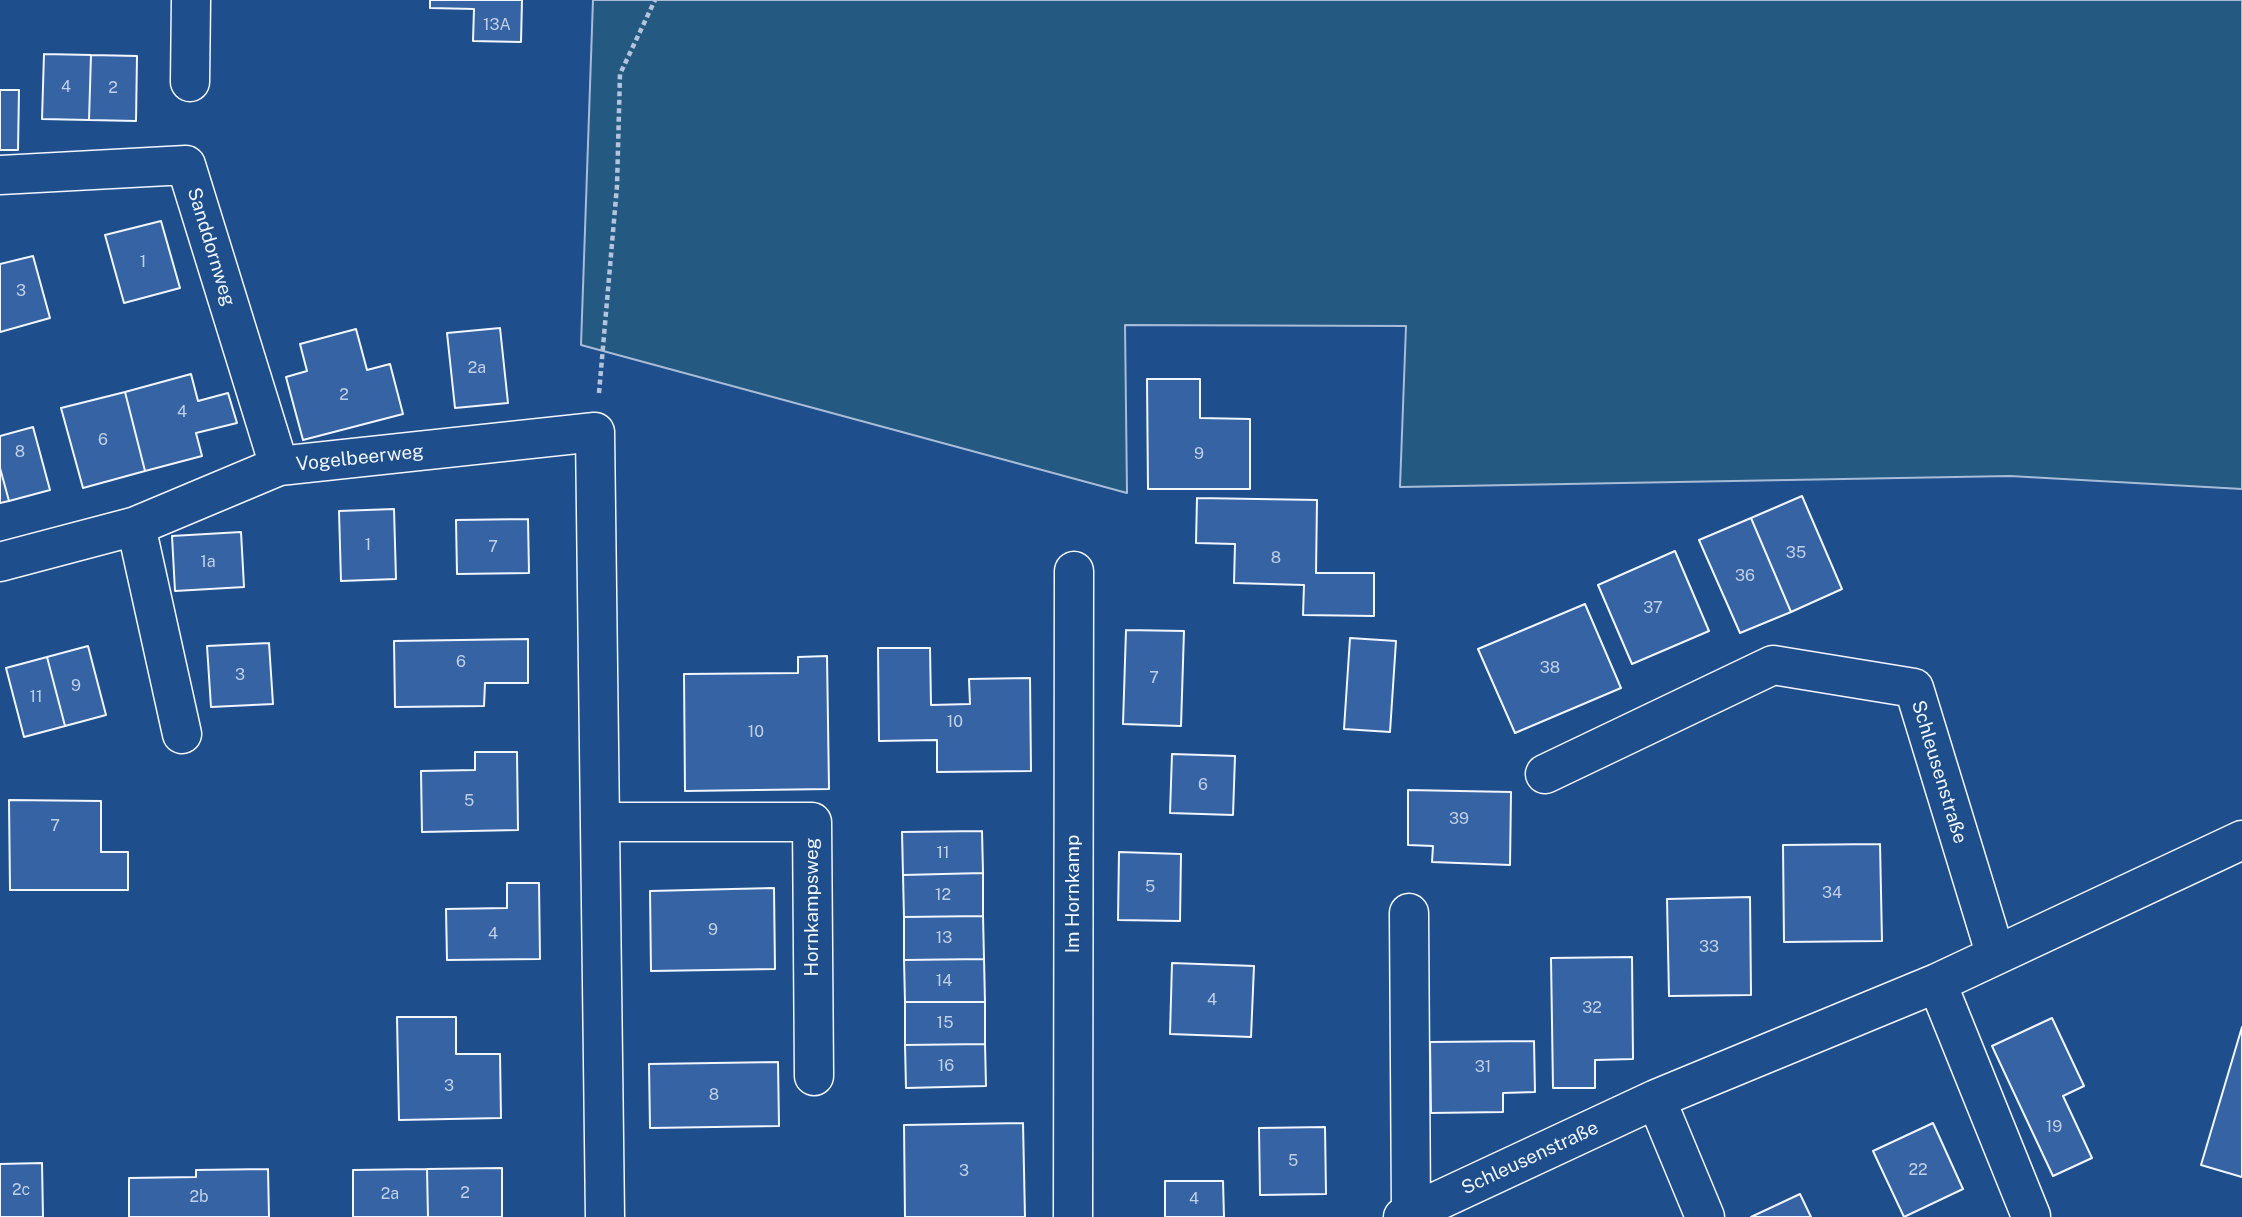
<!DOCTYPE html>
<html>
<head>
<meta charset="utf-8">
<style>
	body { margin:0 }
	canvas { display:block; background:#1f4e8c }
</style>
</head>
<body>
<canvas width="2242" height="1217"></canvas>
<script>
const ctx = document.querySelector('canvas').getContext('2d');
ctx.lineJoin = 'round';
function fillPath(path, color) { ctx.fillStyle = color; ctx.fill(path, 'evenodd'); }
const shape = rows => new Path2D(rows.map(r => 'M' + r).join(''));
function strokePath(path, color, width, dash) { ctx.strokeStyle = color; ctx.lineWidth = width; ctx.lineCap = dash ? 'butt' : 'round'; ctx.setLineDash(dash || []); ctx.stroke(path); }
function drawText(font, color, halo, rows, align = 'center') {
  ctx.font = font + ' "Public Sans",sans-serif'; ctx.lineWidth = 5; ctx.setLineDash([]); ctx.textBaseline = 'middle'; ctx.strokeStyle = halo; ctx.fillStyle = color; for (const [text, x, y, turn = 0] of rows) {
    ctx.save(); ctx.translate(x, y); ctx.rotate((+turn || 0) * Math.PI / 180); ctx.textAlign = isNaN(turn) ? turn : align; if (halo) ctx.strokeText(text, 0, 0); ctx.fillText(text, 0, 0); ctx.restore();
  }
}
const green = shape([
	[593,0,2242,0,2242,489,2010,476,1400,487,1406,326,1125,325,1127,493,581,345,593,0]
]);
fillPath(green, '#245a82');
strokePath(green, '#a8bbd7', 2);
const building = shape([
	[430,0,522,0,521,42,473,41,474,9,430,8,430,0],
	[44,54,91,55,89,120,42,119,44,54],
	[91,55,137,56,136,121,89,120,91,55],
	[0,90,19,90,18,150,0,150,0,90],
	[161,221,180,288,124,303,105,235,161,221],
	[33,256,50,318,0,332,0,264,33,256],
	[500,328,508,403,455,408,447,333,500,328],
	[356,329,367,370,390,364,403,414,303,440,286,377,307,371,300,344,356,329],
	[191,374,198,401,228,393,237,423,196,433,202,456,145,471,125,392,191,374],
	[1147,379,1200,379,1200,418,1250,419,1250,489,1148,489,1147,379],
	[125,392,145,471,83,488,61,408,125,392],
	[33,427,50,490,9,501,0,468,0,436,33,427],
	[0,468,9,501,0,503,0,468],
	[1802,496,1842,589,1791,612,1751,518,1802,496],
	[1197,498,1317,500,1316,573,1374,573,1374,616,1303,615,1304,585,1234,583,1235,544,1196,543,1197,498],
	[394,509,396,579,341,581,339,511,394,509],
	[1751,518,1791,612,1740,633,1699,540,1751,518],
	[528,519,529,573,457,574,456,520,528,519],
	[241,532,244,587,175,591,172,536,241,532],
	[1675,551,1709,631,1632,664,1598,585,1675,551],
	[1585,604,1621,688,1515,733,1478,649,1585,604],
	[1126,630,1184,631,1181,726,1123,724,1126,630],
	[1350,638,1396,641,1390,732,1344,729,1350,638],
	[528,639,528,683,485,683,484,706,395,707,394,641,528,639],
	[269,643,273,704,211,707,207,646,269,643],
	[88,646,106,715,65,726,47,657,88,646],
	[878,648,930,648,931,705,970,704,969,679,1030,678,1031,771,937,772,937,740,879,741,878,648],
	[827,656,829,789,685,791,684,674,798,673,798,657,827,656],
	[47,657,65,726,24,737,6,668,47,657],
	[475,752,517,752,518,830,422,832,421,771,475,770,475,752],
	[1172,754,1235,756,1233,815,1170,813,1172,754],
	[1408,790,1511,792,1510,865,1432,862,1433,846,1408,845,1408,790],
	[9,800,101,801,101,852,128,852,128,890,10,890,9,800],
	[982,831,983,873,903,875,902,832,982,831],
	[1880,844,1882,941,1784,942,1783,845,1880,844],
	[1119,852,1181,854,1180,921,1118,920,1119,852],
	[983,873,983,916,904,917,903,875,983,873],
	[507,883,539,883,540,959,447,960,446,909,507,908,507,883],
	[774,888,775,969,651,971,650,891,774,888],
	[1750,897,1751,995,1669,996,1667,899,1750,897],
	[983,916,984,959,904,960,904,917,983,916],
	[1632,957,1633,1059,1595,1060,1595,1088,1553,1088,1551,958,1632,957],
	[984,959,985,1002,905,1002,904,960,984,959],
	[1172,963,1254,966,1251,1037,1170,1034,1172,963],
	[905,1002,985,1002,985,1044,905,1045,905,1002],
	[397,1017,456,1017,456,1054,500,1054,501,1118,399,1120,397,1017],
	[2052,1018,2084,1086,2063,1096,2092,1158,2053,1176,1992,1046,2052,1018],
	[2242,1027,2242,1177,2201,1165,2242,1027],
	[1534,1041,1535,1092,1503,1093,1503,1112,1431,1113,1430,1042,1534,1041],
	[985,1044,986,1086,906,1088,905,1045,985,1044],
	[778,1062,779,1126,650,1128,649,1064,778,1062],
	[1023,1123,1025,1217,905,1217,904,1125,1023,1123],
	[1933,1123,1963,1189,1904,1217,1873,1151,1933,1123],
	[1325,1127,1326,1194,1260,1195,1259,1128,1325,1127],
	[42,1163,43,1217,0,1217,0,1164,42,1163],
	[502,1168,502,1217,428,1217,427,1169,502,1168],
	[268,1169,269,1217,129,1217,129,1178,196,1177,196,1170,268,1169],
	[427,1169,428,1217,353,1217,353,1170,427,1169],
	[1165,1181,1223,1181,1224,1217,1165,1217,1165,1181],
	[1800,1194,1811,1217,1751,1217,1800,1194]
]);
fillPath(building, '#3563a3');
strokePath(building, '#f2f6ff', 2);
const minor = shape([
	[190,82,191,0],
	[0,175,186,165,279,466],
	[136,526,182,734],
	[0,562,136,526,279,466,595,432,605,1217],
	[1545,774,1773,665,1914,688,1995,953],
	[601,822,812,822,814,1076],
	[1409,913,1411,1213],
	[1937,983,2031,1216],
	[1656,1099,1705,1217],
	[1073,1217,1074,571],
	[1403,1217,1656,1099,1937,983,2242,840]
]);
strokePath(minor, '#f2f6ff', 41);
strokePath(shape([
	[599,393,617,186,620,74,655,0]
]), '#b3c4dc', 4.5, [5, 3.5]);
strokePath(minor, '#1f4e8c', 38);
drawText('16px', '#c3d1e8', null, [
	["13A",497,25],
	["4",66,87],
	["2",113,88],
	["1",143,262],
	["3",21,291],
	["2a",477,368],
	["2",344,395],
	["4",182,412],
	["6",103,440],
	["8",20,452],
	["9",1199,454],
	["1",368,545],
	["7",493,547],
	["35",1796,553],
	["8",1276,558],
	["1a",208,562],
	["36",1745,576],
	["37",1653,608],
	["6",461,662],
	["38",1550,668],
	["3",240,675],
	["7",1154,678],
	["9",76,686],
	["11",36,697],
	["10",955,722],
	["10",756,732],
	["6",1203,785],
	["5",469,801],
	["39",1459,819],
	["7",55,826],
	["11",943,853],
	["5",1150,887],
	["34",1832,893],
	["12",943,895],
	["9",713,930],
	["4",493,934],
	["13",944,938],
	["33",1709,947],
	["14",944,981],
	["4",1212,1000],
	["32",1592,1008],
	["15",945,1023],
	["16",946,1066],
	["31",1483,1067],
	["3",449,1086],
	["8",714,1095],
	["19",2054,1127],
	["5",1293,1161],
	["22",1918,1170],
	["3",964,1171],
	["2c",21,1190],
	["2",465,1193],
	["2a",390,1194],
	["2b",199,1197],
	["4",1194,1199]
]);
drawText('19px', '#f2f6ff', '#1f4e8c', [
	["Sanddornweg",211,247,73],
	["Vogelbeerweg",360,458,-6],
	["Schleusenstraße",1939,772,73],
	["Im Hornkamp",1073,894,-90],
	["Hornkampsweg",812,907,-90],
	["Schleusenstraße",1530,1158,-25]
]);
</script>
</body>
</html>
